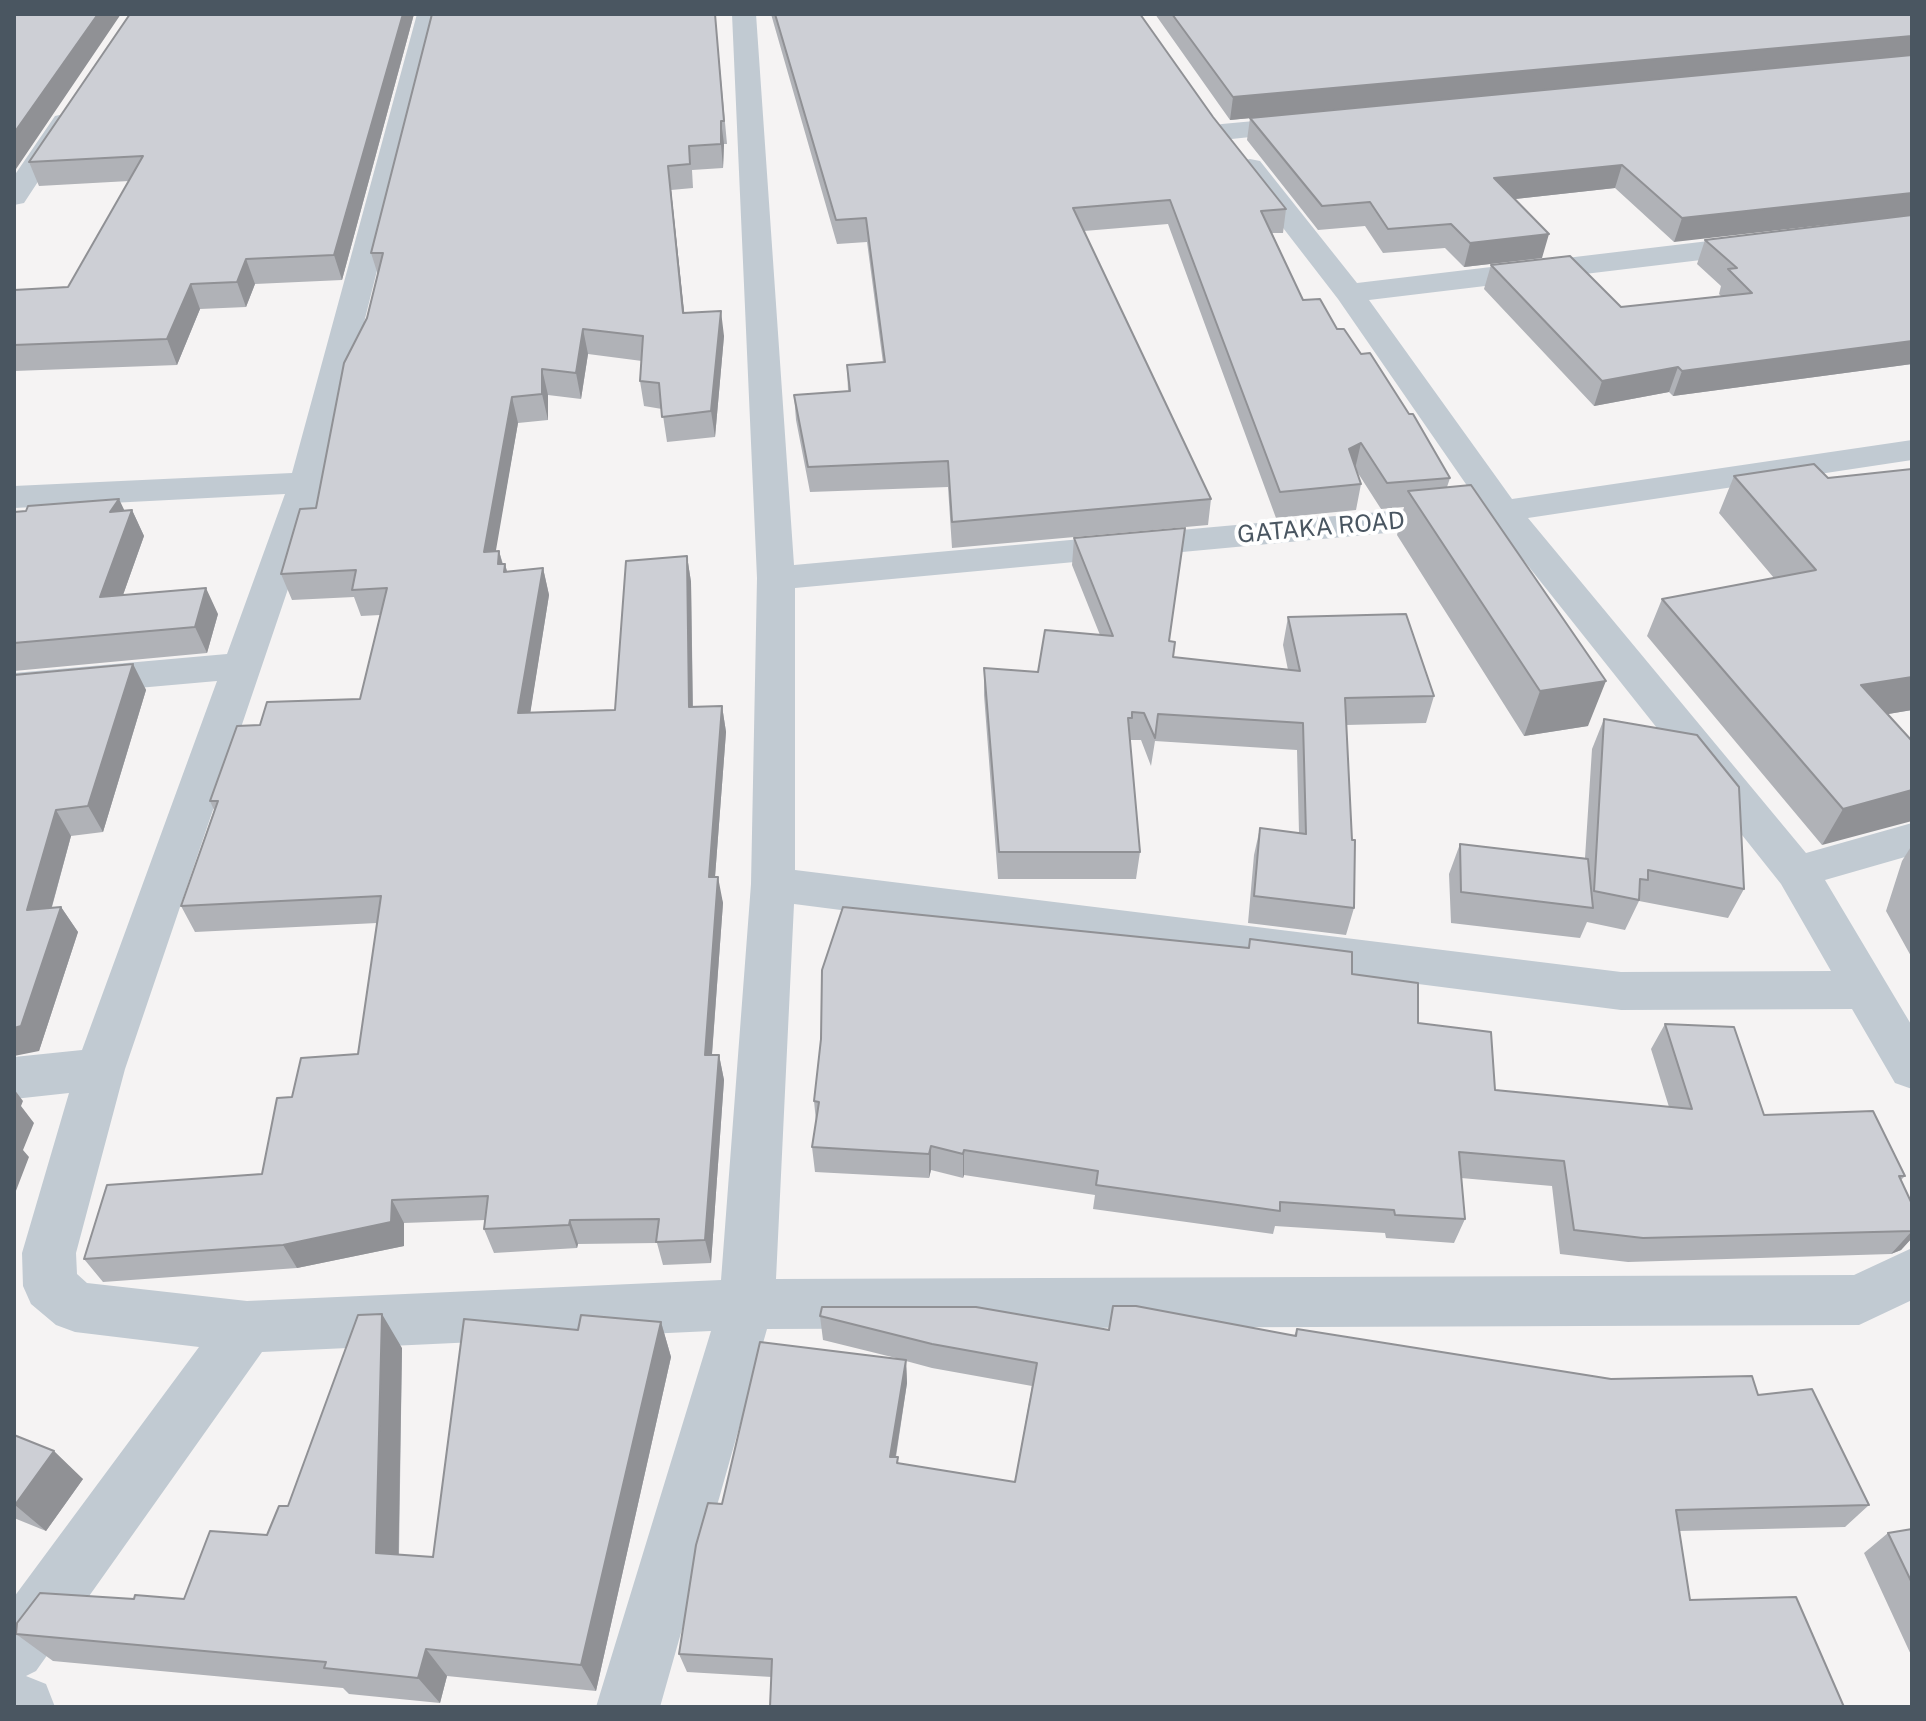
<!DOCTYPE html>
<html>
<head>
<meta charset="utf-8">
<style>
	body { margin:0 }
	#map { position:relative; width:1926px; height:1721px; overflow:hidden; background:#f5f3f3; font-family:"Public Sans",sans-serif }
	canvas { display:block }
	.frame { position:absolute; inset:0; border:16px solid #4a5661; pointer-events:none }
</style>
</head>
<body>
<div id="map">
<canvas width="1926" height="1721"></canvas>
<div class="frame"></div>
</div>
<script>
const ctx = document.querySelector('canvas').getContext('2d');
ctx.lineJoin = 'round';
const shape = rows => new Path2D(rows.map(r => 'M' + r).join(''));
function fillPath(path, color) { ctx.fillStyle = color; ctx.fill(path, 'evenodd'); }
function strokePath(path, color, width, dash) { ctx.strokeStyle = color; ctx.lineWidth = width; ctx.lineCap = dash ? 'butt' : 'round'; ctx.setLineDash(dash || []); ctx.stroke(path); }
function drawText(font, color, halo, rows, align = 'center') {
  ctx.font = font + ' "Public Sans",sans-serif'; ctx.lineWidth = 8; ctx.setLineDash([]); ctx.textBaseline = 'middle'; ctx.strokeStyle = halo; ctx.fillStyle = color; for (const [text, x, y, turn = 0] of rows) {
    ctx.save(); ctx.translate(x, y); ctx.rotate((+turn || 0) * Math.PI / 180); ctx.textAlign = isNaN(turn) ? turn : align; if (halo) ctx.strokeText(text, 0, 0); ctx.fillText(text, 0, 0); ctx.restore();
  }
}
fillPath(shape([
	[417,14,441,14,324,483,125,1069,76,1253,77,1274,87,1283,247,1301,721,1280,751,884,757,578,732,14,756,14,794,565,1479,503,1338,299,1236,167,1240,161,1250,159,1260,161,1357,283,1759,235,1769,238,1773,244,1769,250,1759,253,1369,300,1512,499,1912,440,1912,460,1528,518,1806,853,1912,823,1912,855,1825,880,1912,1026,1912,1089,1895,1083,1852,1009,1621,1010,794,904,776,1279,1854,1275,1912,1248,1912,1300,1859,1325,767,1329,660,1707,596,1707,711,1331,262,1352,36,1671,26,1676,46,1684,55,1707,14,1707,14,1597,199,1347,75,1332,56,1325,31,1304,23,1286,22,1253,69,1093,14,1099,14,1057,82,1050,217,681,14,699,14,673,227,654,285,494,14,508,14,486,292,473,417,14],
	[1494,523,1781,884,1831,971,1621,972,795,870,795,588,1494,523],
	[64,114,73,116,77,122,24,203,14,205,14,176,55,116,64,114],
	[1308,116,1317,118,1321,124,1317,130,1222,140,1213,138,1209,132,1213,126,1222,124,1308,116]
]), '#c1cad2');
fillPath(shape([
	[414,14,342,280,255,284,246,307,200,309,177,365,14,371,14,290,68,287,129,181,39,186,29,162],
	[715,14,727,144,724,144,723,168,692,170,693,188,671,190,684,313,724,336,715,437,667,442,662,409,644,406,640,381,642,361,588,354,581,399,548,395,548,420,518,423,495,551,499,551,503,564,505,564,507,572,543,568,549,595,530,713,615,710,687,556,691,582,693,707,722,706,726,732,715,877,723,903,712,1055,719,1055,724,1080,711,1263,663,1265,657,1243,578,1244,577,1248,494,1253,484,1229,485,1220,404,1223,404,1246,297,1268,103,1282,84,1259,262,1174,292,1097,358,1054,377,923,195,932,181,906,214,810,210,801,260,725,360,699,380,615,361,616,354,597,292,600,281,574,316,508,378,275,371,253],
	[771,14,1140,14,1213,117,1286,209,1283,233,1272,233,1303,300,1337,329,1450,478,1447,487,1588,726,1524,736,1397,535,1404,507,1381,509,1356,470,1361,484,1356,510,1276,518,1168,224,1084,231,1211,499,1208,525,952,548,948,487,810,492,796,420,794,395,848,391,847,365,883,363,867,242,837,244],
	[1155,14,1912,14,1674,242,1615,188,1515,199,1542,258,1464,267,1445,248,1383,253,1365,226,1318,230,1247,140,1250,118,1230,120],
	[1912,215,1912,364,1673,396,1669,392,1594,406,1484,289,1491,265,1621,307,1721,296,1719,294,1721,286,1697,264,1705,240],
	[1912,469,1912,710,1888,714,1912,741,1822,845,1647,636,1662,599,1774,578,1719,513,1734,476,1828,478],
	[132,510,144,536,123,595,218,614,207,653,14,671,14,512],
	[1074,538,1169,641,1173,657,1288,670,1283,645,1288,617,1434,696,1426,723,1346,725,1354,908,1346,935,1248,923,1254,855,1260,828,1299,833,1297,750,1155,741,1151,766,1141,740,1130,740,1140,852,1136,879,998,879,984,695,984,668,1038,672,1100,635,1072,565],
	[133,664,146,690,103,832,71,836,52,907,61,907,78,932,39,1051,14,675],
	[1604,719,1744,889,1728,918,1639,901,1625,930,1587,922,1580,938,1451,923,1449,874,1460,844,1585,858,1592,749],
	[1912,845,1912,958,1886,911,1902,861],
	[1250,939,1352,974,1418,1023,1495,1090,1669,1107,1651,1049,1665,1024,1764,1115,1905,1176,1901,1180,1912,1204,1912,1238,1901,1250,1891,1254,1628,1262,1560,1254,1552,1186,1461,1178,1465,1219,1454,1243,1386,1238,1385,1233,1275,1226,1273,1234,1093,1209,1095,1195,964,1175,963,1178,931,1170,929,1178,815,1172,812,1147,816,1121,814,1101,1248,948],
	[820,1316,1109,1330,1294,1336,1297,1329,1611,1379,1758,1395,1869,1505,1845,1527,1679,1531,772,1677,687,1672,679,1654,722,1504,896,1358,823,1340],
	[906,1361,932,1368,1032,1386,1015,1482,899,1464,896,1457,907,1383],
	[661,1322,671,1357,596,1691,447,1676,440,1703,349,1694,343,1688,53,1661,16,1634,134,1599,184,1599,267,1535,402,1348,399,1555,433,1557,578,1330],
	[14,1435,83,1479,46,1531,14,1518],
	[1912,1529,1912,1657,1864,1553,1888,1533]
]), '#b0b2b7');
fillPath(shape([
	[98,14,121,14,14,172,14,133],
	[403,14,414,14,342,280,334,255],
	[1912,36,1912,57,1230,120,1233,97],
	[721,121,724,144,723,168,721,144],
	[1622,165,1615,188,1488,202,1494,178],
	[668,166,671,190,687,338,683,313],
	[1912,193,1912,215,1674,242,1682,218],
	[1549,234,1542,258,1464,267,1470,243],
	[246,259,255,284,246,307,237,282],
	[191,284,200,309,177,365,167,339],
	[721,311,724,336,715,437,711,411],
	[583,329,588,354,581,399,576,373],
	[1912,341,1912,364,1673,396,1682,371],
	[1678,367,1669,392,1594,406,1602,381],
	[542,369,548,395,548,420,542,394],
	[512,397,518,423,491,579,484,552],
	[1361,443,1355,469,1349,449],
	[119,499,129,520,132,510,144,536,113,623,100,597,110,512],
	[499,551,504,570,505,564,512,590,498,564],
	[687,556,691,582,693,733,689,707],
	[543,568,549,595,526,740,518,713],
	[206,588,218,614,207,653,195,627],
	[133,664,146,690,103,832,88,806],
	[1912,677,1912,710,1841,722,1861,685],
	[1606,681,1588,726,1524,736,1540,691],
	[722,706,726,732,713,903,709,877],
	[1912,790,1912,821,1822,845,1843,809],
	[56,810,71,836,44,935,27,910],
	[718,877,723,903,710,1080,705,1055],
	[61,907,78,932,39,1051,14,1056,14,1028],
	[719,1055,724,1080,711,1263,705,1240],
	[14,1089,23,1101,21,1106,34,1123,23,1150,29,1157,14,1196],
	[931,1146,931,1170,929,1178,929,1154],
	[964,1150,964,1175,963,1178,963,1154],
	[392,1200,404,1223,404,1246,297,1268,283,1245],
	[570,1220,578,1244,577,1248,569,1225],
	[1912,1231,1912,1238,1901,1250,1891,1254],
	[382,1314,402,1348,398,1582,376,1553],
	[661,1322,671,1357,596,1691,581,1665],
	[906,1360,907,1383,892,1479,890,1457],
	[54,1451,83,1479,46,1531,15,1505],
	[426,1649,447,1676,440,1703,418,1678]
]), '#909195');
const building = shape([
	[14,14,98,14,14,133,14,14],
	[130,14,403,14,334,255,246,259,237,282,191,284,167,339,14,345,14,290,68,287,143,156,29,162,130,14],
	[432,14,715,14,724,121,721,121,721,144,689,146,690,164,668,166,683,313,721,311,711,411,662,417,659,383,640,381,643,336,583,329,576,373,542,369,542,394,512,397,484,552,499,551,498,564,505,564,504,572,543,568,518,713,615,710,626,561,687,556,689,707,722,706,709,877,718,877,705,1055,719,1055,705,1240,656,1242,659,1219,570,1220,569,1225,484,1229,488,1196,392,1200,391,1222,283,1245,84,1259,107,1185,262,1174,277,1098,292,1097,301,1058,358,1054,381,896,181,906,218,801,210,801,237,726,260,725,267,702,360,699,387,588,352,590,356,570,281,574,300,509,316,508,344,363,367,318,383,253,371,253,432,14],
	[775,14,1140,14,1213,117,1286,209,1261,211,1303,300,1320,299,1337,329,1344,329,1361,354,1370,353,1409,414,1413,414,1450,478,1387,483,1361,443,1349,449,1361,484,1280,492,1170,200,1073,208,1211,499,952,522,948,461,808,467,794,395,850,391,847,365,885,362,866,218,836,220,775,14],
	[1172,14,1912,14,1912,36,1233,97,1172,14],
	[1912,55,1912,193,1682,218,1622,165,1494,178,1549,234,1470,243,1451,224,1388,229,1370,202,1322,206,1250,118,1912,55],
	[1912,215,1912,341,1682,371,1678,367,1602,381,1491,265,1570,256,1621,307,1752,293,1728,269,1737,268,1705,240,1912,215],
	[1814,464,1828,478,1912,469,1912,677,1861,685,1912,741,1912,790,1843,809,1662,599,1816,570,1734,476,1814,464],
	[1471,485,1606,681,1540,691,1408,491,1471,485],
	[119,499,110,512,132,510,100,597,206,588,195,627,14,643,14,512,26,511,28,506,119,499],
	[1185,528,1169,641,1175,642,1173,657,1300,671,1288,617,1406,614,1434,696,1345,698,1352,840,1355,840,1354,908,1254,896,1260,828,1306,834,1303,723,1158,714,1155,738,1144,713,1132,712,1132,718,1128,718,1140,852,999,852,984,668,1038,672,1045,630,1113,636,1074,538,1185,528],
	[133,664,88,806,56,810,27,910,61,907,21,1026,14,1028,14,675,133,664],
	[1604,719,1697,735,1739,787,1744,889,1648,870,1648,880,1640,879,1639,900,1594,891,1604,719],
	[1460,844,1588,859,1593,908,1461,892,1460,844],
	[843,907,1249,948,1250,939,1352,952,1352,974,1418,983,1418,1023,1491,1032,1495,1090,1692,1109,1665,1024,1734,1027,1764,1115,1873,1111,1905,1176,1899,1176,1912,1204,1912,1231,1643,1238,1574,1230,1564,1161,1459,1152,1465,1219,1395,1215,1394,1210,1280,1202,1280,1211,1096,1185,1098,1171,964,1150,963,1154,931,1146,929,1154,812,1147,819,1102,814,1101,821,1039,822,970,843,907],
	[1113,1306,1136,1306,1296,1336,1297,1329,1611,1379,1752,1376,1758,1395,1812,1389,1869,1505,1676,1510,1690,1600,1796,1597,1844,1707,770,1707,772,1659,679,1654,696,1545,708,1503,722,1504,760,1342,906,1360,890,1457,898,1457,897,1463,1015,1482,1037,1363,932,1344,820,1316,822,1307,976,1307,1109,1330,1113,1306],
	[382,1314,376,1553,433,1557,464,1319,578,1330,581,1315,661,1322,581,1665,426,1649,418,1678,324,1668,326,1662,16,1634,17,1623,40,1593,134,1599,135,1595,184,1599,210,1531,267,1535,279,1506,288,1506,358,1315,382,1314],
	[14,1435,54,1451,15,1505,14,1504,14,1435],
	[1912,1529,1912,1583,1888,1533,1912,1529]
]);
fillPath(building, '#cdcfd5');
strokePath(building, '#909195', 2);
drawText('24px', '#4a5661', '#fff', [
	["GATAKA ROAD",1321,528,-5]
]);
</script>
</body>
</html>
